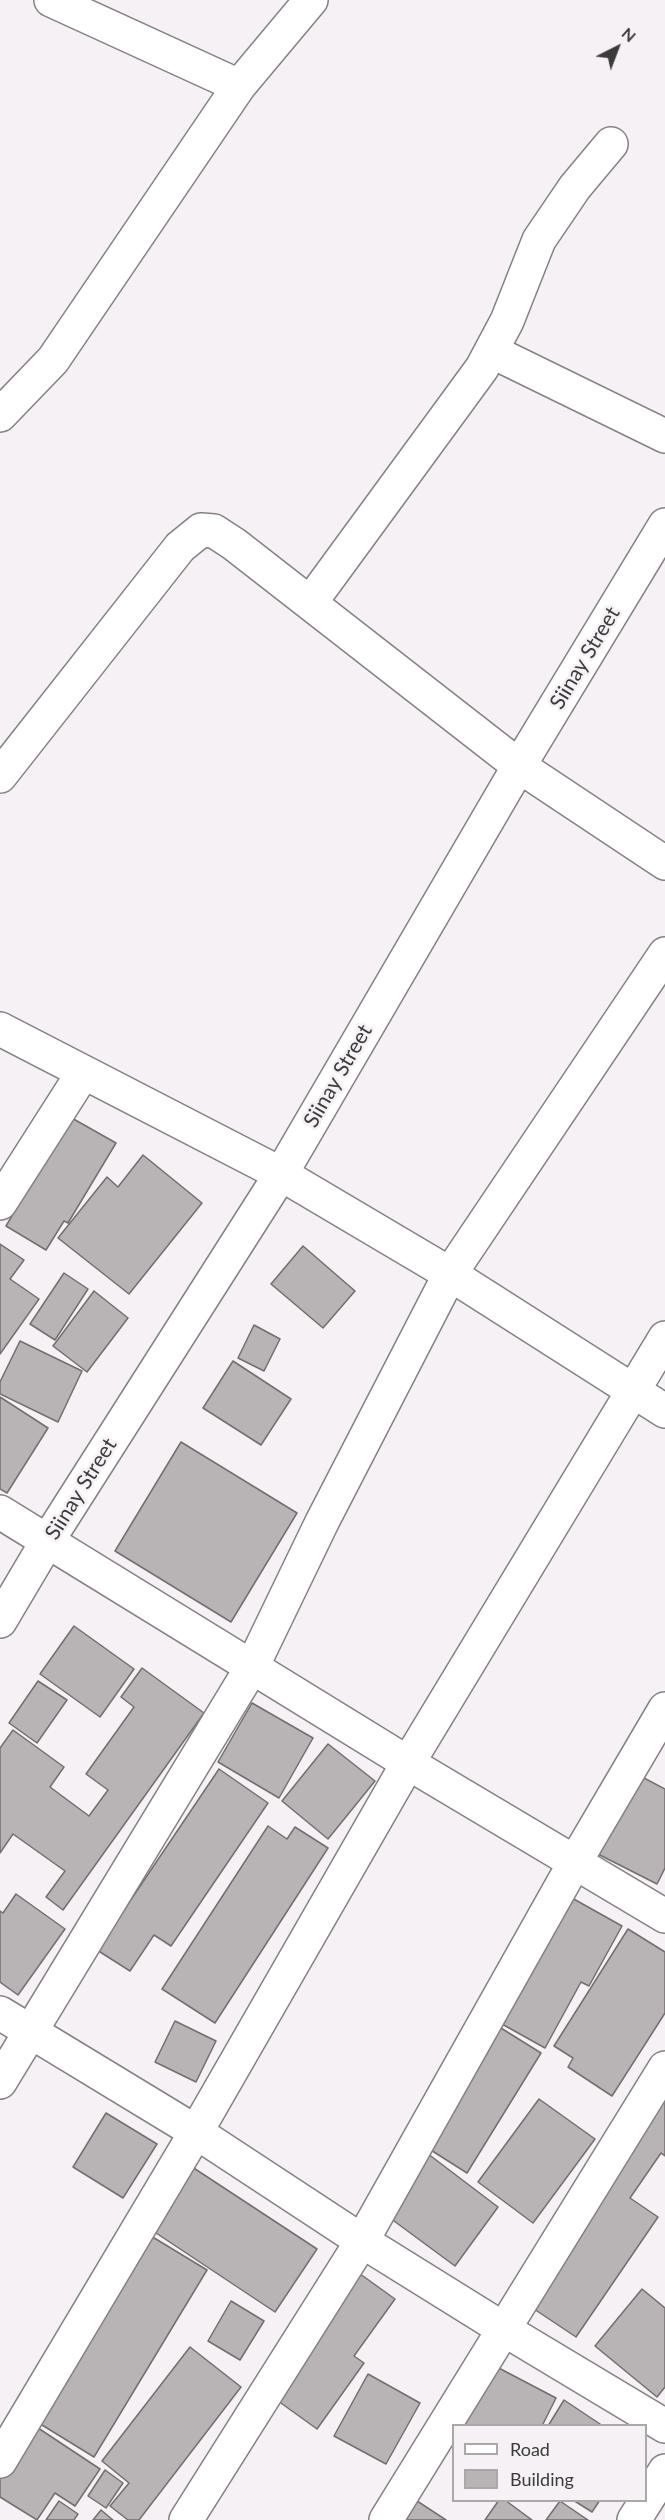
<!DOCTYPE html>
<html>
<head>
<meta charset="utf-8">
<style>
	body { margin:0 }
	#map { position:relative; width:665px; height:2520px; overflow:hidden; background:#f5f1f4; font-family:Lato,sans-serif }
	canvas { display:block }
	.legend { position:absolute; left:452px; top:2424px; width:195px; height:78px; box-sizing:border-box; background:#f5f1f4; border:2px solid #aba8aa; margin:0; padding:8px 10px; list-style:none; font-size:18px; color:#3c3a3b }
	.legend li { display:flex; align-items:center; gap:12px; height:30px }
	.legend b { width:30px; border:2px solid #aba8aa }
	.north { position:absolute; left:587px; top:18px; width:60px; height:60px; -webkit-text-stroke:4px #f5f1f4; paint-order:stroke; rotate:42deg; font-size:16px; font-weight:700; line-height:24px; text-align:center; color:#3c3a3b }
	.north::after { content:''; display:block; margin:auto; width:21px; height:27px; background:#3c3a3b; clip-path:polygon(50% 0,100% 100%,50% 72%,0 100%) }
</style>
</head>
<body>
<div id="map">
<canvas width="665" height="2520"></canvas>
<ul class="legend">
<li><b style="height:8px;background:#fff"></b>Road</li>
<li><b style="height:16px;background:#b8b3b4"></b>Building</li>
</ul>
<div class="north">N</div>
</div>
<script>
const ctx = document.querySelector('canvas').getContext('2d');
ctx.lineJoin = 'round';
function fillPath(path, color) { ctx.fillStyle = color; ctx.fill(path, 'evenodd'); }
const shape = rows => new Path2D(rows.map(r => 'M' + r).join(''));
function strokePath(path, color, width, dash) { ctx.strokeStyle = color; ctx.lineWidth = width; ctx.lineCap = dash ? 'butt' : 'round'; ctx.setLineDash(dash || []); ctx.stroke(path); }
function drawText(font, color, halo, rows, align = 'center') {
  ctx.font = font + ' Lato,sans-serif'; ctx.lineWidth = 5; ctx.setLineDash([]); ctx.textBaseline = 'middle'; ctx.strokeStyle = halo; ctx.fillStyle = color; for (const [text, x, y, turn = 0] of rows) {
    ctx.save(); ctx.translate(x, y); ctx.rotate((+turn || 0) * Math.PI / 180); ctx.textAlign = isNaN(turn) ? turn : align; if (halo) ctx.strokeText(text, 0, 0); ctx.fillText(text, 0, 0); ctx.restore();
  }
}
const building = shape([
	[70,1117,116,1143,68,1223,64,1221,46,1250,6,1226,70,1117],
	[143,1155,202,1203,129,1294,58,1238,107,1177,118,1187,143,1155],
	[0,1244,24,1260,10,1279,39,1299,0,1354,0,1244],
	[303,1246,355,1291,323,1328,271,1284,303,1246],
	[64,1273,88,1289,55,1340,30,1324,64,1273],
	[94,1291,128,1318,87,1372,53,1346,94,1291],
	[254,1325,280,1339,264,1371,238,1358,254,1325],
	[20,1341,82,1371,58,1422,0,1394,0,1382,20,1341],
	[233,1361,291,1399,261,1445,203,1408,233,1361],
	[0,1397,48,1428,7,1493,0,1489,0,1397],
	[181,1442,297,1513,231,1622,115,1551,181,1442],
	[74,1626,134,1669,100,1717,40,1674,74,1626],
	[142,1668,204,1713,63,1910,46,1897,65,1871,13,1834,0,1853,0,1748,13,1730,64,1767,50,1787,89,1816,108,1790,86,1774,134,1707,121,1697,142,1668],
	[38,1681,67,1700,37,1743,9,1723,38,1681],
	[252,1703,313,1738,279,1798,218,1762,252,1703],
	[328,1744,375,1781,328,1839,282,1801,328,1744],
	[219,1769,268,1803,171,1946,154,1935,130,1971,97,1950,219,1769],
	[629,1770,665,1789,665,1868,657,1884,588,1849,629,1770],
	[268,1826,287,1839,295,1827,328,1848,215,2023,162,1989,268,1826],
	[563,1893,622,1926,589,1986,581,1982,545,2048,493,2019,563,1893],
	[16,1894,65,1929,18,1995,0,1982,0,1911,3,1913,16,1894],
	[628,1929,665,1952,665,2013,612,2096,568,2067,573,2058,554,2046,628,1929],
	[488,2020,541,2053,467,2173,415,2140,488,2020],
	[175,2021,216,2041,196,2082,155,2062,175,2021],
	[665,2091,665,2156,661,2153,630,2198,658,2217,576,2337,522,2301,665,2091],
	[539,2099,595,2139,533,2223,478,2182,539,2099],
	[106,2113,157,2144,123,2198,73,2167,106,2113],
	[415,2144,498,2207,455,2266,371,2204,415,2144],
	[183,2161,317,2249,275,2312,141,2223,183,2161],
	[141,2230,207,2270,94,2457,29,2417,141,2230],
	[349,2266,395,2299,354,2356,364,2363,317,2429,260,2388,349,2266],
	[642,2289,665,2308,665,2387,657,2397,595,2346,642,2289],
	[231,2301,264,2321,240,2360,208,2341,231,2301],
	[190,2347,241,2387,139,2520,128,2520,110,2506,129,2483,102,2461,190,2347],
	[493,2365,556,2398,542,2426,461,2426,493,2365],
	[368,2374,420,2403,386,2464,334,2436,368,2374],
	[564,2400,603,2426,548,2426,564,2400],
	[26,2420,100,2469,75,2506,55,2493,37,2520,0,2497,0,2460,26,2420],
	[105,2470,123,2483,106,2508,88,2496,105,2470],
	[411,2497,446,2520,396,2520,411,2497],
	[499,2500,505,2500,532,2520,485,2520,499,2500],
	[573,2500,600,2500,592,2512,573,2500],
	[59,2501,78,2514,74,2520,46,2520,59,2501],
	[560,2501,588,2520,546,2520,560,2501],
	[101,2510,113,2520,93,2520,101,2510]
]);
fillPath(building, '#b8b3b4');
strokePath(building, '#736e6f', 1.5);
const minor = shape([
	[51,0,239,86],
	[491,351,665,436],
	[0,415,53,360,239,86,311,0],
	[310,603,482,368,507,321,539,240,575,187,611,144],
	[0,776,180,547,201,530,214,531,234,544,519,766,665,863],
	[0,1029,281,1174,450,1274,665,1411],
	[0,1203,83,1073],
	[0,1512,408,1763,665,1916],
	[0,1621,48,1540,281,1174,519,766,665,525],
	[0,2013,196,2132,362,2241,505,2330,665,2426],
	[0,2082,252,1667,322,1522,450,1274,665,954],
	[0,2461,196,2132,408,1763,665,1338],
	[186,2520,362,2241,575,1862,665,1709],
	[386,2520,665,2068],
	[634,2520,665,2471]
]);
strokePath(minor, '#858184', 36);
strokePath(minor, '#fff', 33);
drawText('21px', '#3c3a3b', '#f5f1f4', [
	["Siinay Street",585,658,-59],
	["Siinay Street",338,1076,-60],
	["Siinay Street",81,1489,-58]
]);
</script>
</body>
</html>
